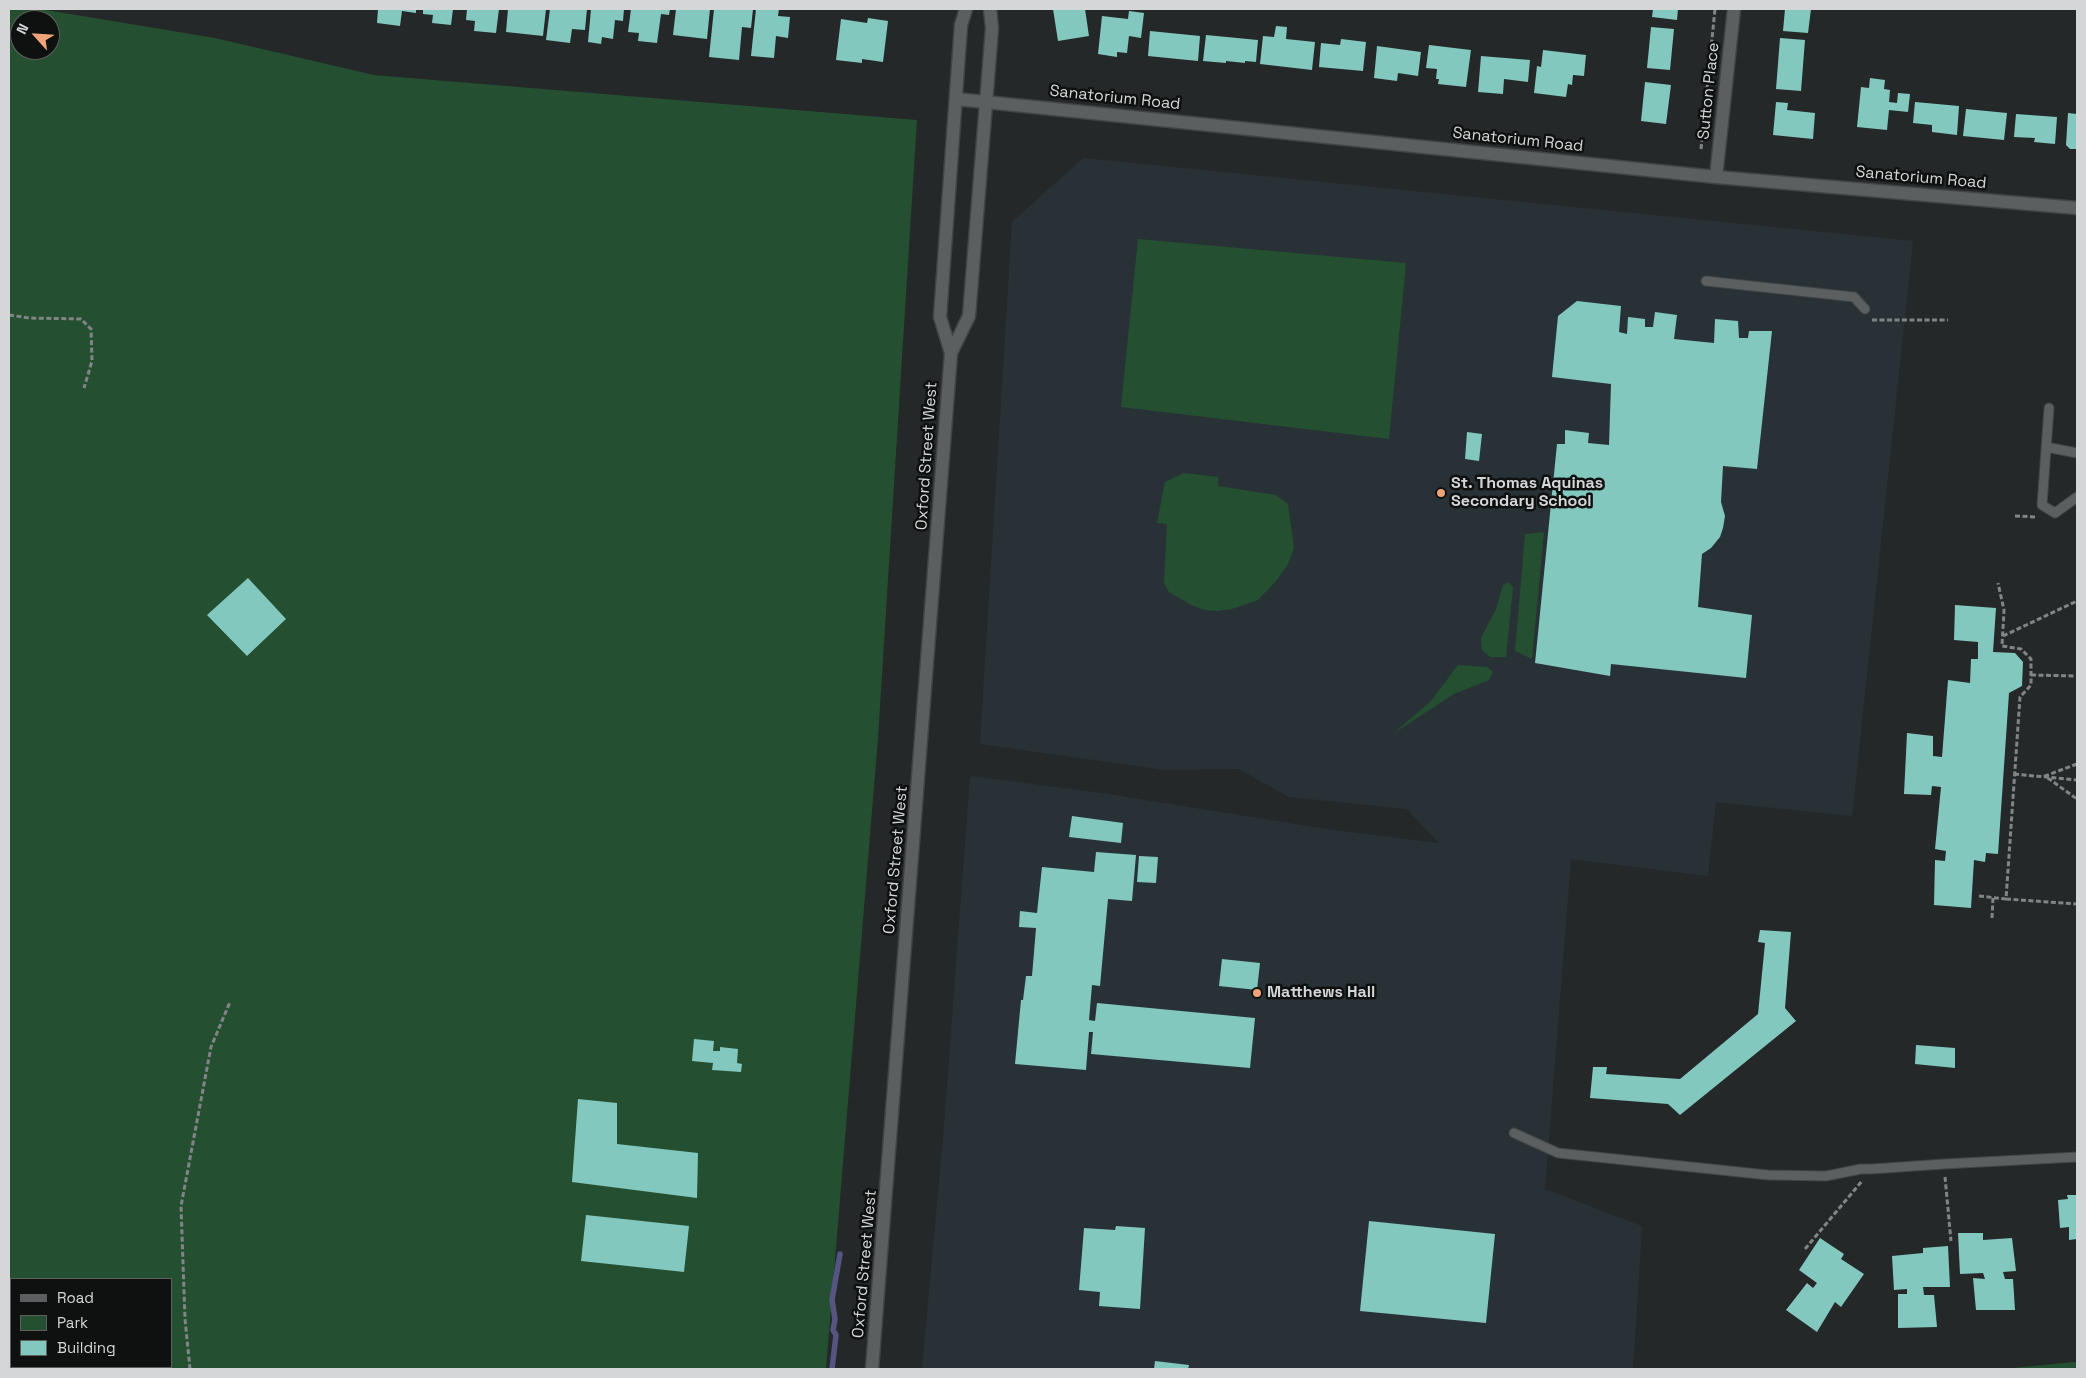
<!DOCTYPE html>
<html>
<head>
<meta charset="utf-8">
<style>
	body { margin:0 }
	#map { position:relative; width:2086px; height:1378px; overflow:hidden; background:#252829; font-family:"Space Grotesk",sans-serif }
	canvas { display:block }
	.frame { position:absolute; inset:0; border:10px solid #d4d6d7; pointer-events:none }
	.legend { position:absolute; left:10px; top:1278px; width:162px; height:90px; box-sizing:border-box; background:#0f1111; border:1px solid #5e6060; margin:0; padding:6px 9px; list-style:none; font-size:15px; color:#d4d6d7 }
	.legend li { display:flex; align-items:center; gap:10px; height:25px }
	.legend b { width:25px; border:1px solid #5e6060 }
	.north { position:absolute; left:10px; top:10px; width:50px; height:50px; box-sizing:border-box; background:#0f1111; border:1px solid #5e6060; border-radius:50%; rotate:296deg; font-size:14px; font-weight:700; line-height:20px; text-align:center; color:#d4d6d7 }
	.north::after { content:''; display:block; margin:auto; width:18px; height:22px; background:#efa376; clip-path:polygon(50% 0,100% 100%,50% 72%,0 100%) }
</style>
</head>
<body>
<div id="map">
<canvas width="2086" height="1378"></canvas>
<div class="frame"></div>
<ul class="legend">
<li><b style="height:6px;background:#5b5f60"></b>Road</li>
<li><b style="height:14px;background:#244f31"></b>Park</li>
<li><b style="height:14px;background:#83c8be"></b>Building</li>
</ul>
<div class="north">N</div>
</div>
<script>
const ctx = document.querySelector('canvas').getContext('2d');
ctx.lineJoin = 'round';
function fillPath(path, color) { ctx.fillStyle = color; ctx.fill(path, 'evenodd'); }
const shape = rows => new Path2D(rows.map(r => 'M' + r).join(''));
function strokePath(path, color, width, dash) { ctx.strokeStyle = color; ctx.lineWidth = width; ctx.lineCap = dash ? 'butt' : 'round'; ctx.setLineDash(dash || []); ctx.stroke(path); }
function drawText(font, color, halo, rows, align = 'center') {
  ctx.font = font + ' "Space Grotesk",sans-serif'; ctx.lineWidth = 5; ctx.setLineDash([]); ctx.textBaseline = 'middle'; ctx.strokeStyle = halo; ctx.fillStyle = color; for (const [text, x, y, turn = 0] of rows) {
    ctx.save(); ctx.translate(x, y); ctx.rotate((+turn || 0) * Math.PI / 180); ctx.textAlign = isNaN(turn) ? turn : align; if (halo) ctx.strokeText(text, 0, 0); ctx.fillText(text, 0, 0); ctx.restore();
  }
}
fillPath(shape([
	[1083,158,1913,241,1852,816,1716,802,1708,876,1571,859,1545,1189,1642,1226,1633,1369,922,1369,944,1126,970,776,1095,792,1327,829,1439,843,1407,809,1289,797,1239,769,1165,770,980,744,1012,222]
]), '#283236');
fillPath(shape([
	[9,9,40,9,215,38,374,75,917,120,878,738,826,1369,9,1369],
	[20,20,50,20,50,50,20,50],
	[11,1279,171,1279,171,1367,11,1367],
	[1138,239,1406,263,1389,439,1121,407],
	[1184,473,1218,477,1218,486,1276,495,1288,504,1294,548,1288,564,1277,580,1258,600,1232,609,1218,611,1205,610,1191,605,1169,592,1164,583,1167,524,1157,523,1165,482],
	[1544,532,1532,659,1515,651,1525,534],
	[1508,582,1513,587,1506,657,1490,657,1482,650,1481,638,1496,609,1503,585],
	[1458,665,1487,667,1493,672,1489,680,1454,694,1394,733,1431,701],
	[2077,1362,2077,1369,2003,1369,2074,1362]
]), '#244f31');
strokePath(shape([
	[832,1369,836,1335,833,1330,835,1319,832,1300,840,1254]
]), '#565480', 5.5);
fillPath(shape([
	[378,9,416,9,416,13,402,11,400,26,377,23],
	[423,9,453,9,451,25,432,23,433,15,423,14],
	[467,9,499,9,496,33,474,31,475,21,466,20],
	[508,9,546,9,543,36,506,32],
	[550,9,587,9,585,30,572,29,570,43,546,40],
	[591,9,624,9,623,21,615,20,613,39,602,37,601,44,588,42],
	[631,9,670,9,669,15,661,14,657,43,638,41,639,33,628,32],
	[676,9,710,9,707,39,673,35],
	[714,9,753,9,751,28,742,27,739,60,709,57],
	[756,9,779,9,778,16,790,17,788,38,776,36,774,58,751,56],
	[1053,9,1085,9,1089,36,1058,41],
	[1653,9,1678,9,1677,20,1652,17],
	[1785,9,1811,9,1808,33,1783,31],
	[1129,11,1144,13,1141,38,1129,36,1127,53,1117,52,1117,57,1098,54,1102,16,1128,19],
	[868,18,888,21,883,62,862,59,862,63,836,60,841,19,867,23],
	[1276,26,1287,27,1286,39,1315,42,1312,70,1260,64,1263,36,1274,37],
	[1651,27,1674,29,1670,70,1647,68],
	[1150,31,1200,36,1198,61,1148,56],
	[1206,35,1258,40,1256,62,1245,61,1245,63,1226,61,1226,63,1203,61],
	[1780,38,1805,40,1801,91,1776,89],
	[1341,39,1366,42,1363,71,1319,67,1321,43,1340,45],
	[1429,45,1471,50,1466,87,1438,84,1439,79,1436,79,1437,69,1426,68],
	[1377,46,1421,52,1418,76,1398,73,1397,81,1374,78],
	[1543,50,1586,55,1584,76,1573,75,1572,85,1568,84,1566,97,1534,93,1537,66,1541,67],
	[1481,56,1530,60,1528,82,1504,79,1503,94,1478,92],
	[1870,78,1885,80,1884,89,1890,90,1889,102,1897,103,1898,93,1910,94,1908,112,1889,110,1887,130,1857,127,1861,87,1869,88],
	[1645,82,1671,85,1666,124,1641,121],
	[1776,102,1788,103,1787,110,1815,113,1813,139,1773,135],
	[1915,102,1959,106,1957,135,1932,132,1932,125,1913,123],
	[1966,109,2007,113,2004,140,1963,136],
	[2068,113,2077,114,2077,149,2070,149,2066,145],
	[2016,114,2057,117,2055,144,2034,142,2035,138,2014,137],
	[1577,301,1621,306,1619,332,1627,334,1628,317,1645,319,1645,327,1653,327,1655,312,1677,315,1674,339,1714,343,1715,319,1738,321,1739,338,1748,338,1749,331,1772,331,1757,469,1723,466,1721,502,1725,516,1723,528,1720,537,1711,548,1702,554,1698,607,1752,615,1746,678,1611,664,1610,676,1535,663,1557,444,1565,444,1565,430,1589,433,1588,443,1609,445,1611,384,1552,377,1558,316],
	[1467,432,1482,434,1479,461,1465,459],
	[248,578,286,619,247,656,207,615],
	[1955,605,1996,608,1993,652,2015,653,2023,662,2022,686,2009,693,1998,854,1986,853,1985,862,1974,860,1971,908,1934,905,1935,860,1945,861,1946,851,1935,849,1941,787,1932,786,1931,795,1904,794,1907,733,1933,736,1933,756,1942,757,1948,680,1970,683,1971,659,1978,659,1978,642,1954,640],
	[1072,816,1123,823,1121,843,1069,837],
	[1096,852,1136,855,1132,901,1108,899,1100,986,1092,985,1089,1020,1095,1021,1097,1003,1255,1018,1250,1068,1091,1054,1093,1032,1089,1032,1086,1070,1015,1064,1021,1000,1023,1000,1026,976,1032,976,1036,928,1019,927,1020,911,1037,913,1042,867,1094,872],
	[1139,856,1158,857,1156,883,1137,882],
	[1760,930,1791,932,1785,1008,1796,1021,1680,1115,1668,1104,1590,1098,1593,1067,1607,1067,1606,1074,1680,1079,1758,1014,1765,943,1758,942],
	[1222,959,1260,963,1257,990,1219,986],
	[694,1039,714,1041,713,1051,720,1051,720,1047,738,1049,737,1063,742,1064,741,1072,712,1070,713,1063,692,1061],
	[1916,1045,1955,1048,1955,1068,1915,1064],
	[578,1099,617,1103,617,1144,698,1153,697,1198,572,1182],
	[2067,1195,2077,1195,2077,1239,2069,1240,2069,1227,2060,1228,2058,1200,2068,1199],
	[586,1215,689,1226,684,1272,581,1261],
	[1369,1221,1495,1234,1486,1323,1360,1311],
	[1116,1226,1145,1228,1140,1309,1099,1306,1100,1292,1079,1290,1084,1228,1115,1230],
	[1958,1233,1983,1233,1983,1240,2012,1238,2016,1271,2003,1272,2005,1279,2013,1279,2015,1310,1976,1310,1973,1278,1985,1279,1983,1273,1960,1274],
	[1820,1238,1844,1254,1841,1259,1864,1274,1841,1307,1835,1302,1817,1332,1786,1310,1807,1283,1813,1288,1817,1283,1799,1270],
	[1948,1246,1950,1287,1923,1287,1924,1295,1934,1295,1937,1327,1898,1328,1898,1294,1907,1294,1907,1289,1894,1290,1892,1256,1923,1253,1923,1248],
	[1155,1361,1189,1365,1188,1369,1154,1369]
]), '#83c8be');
const lane = shape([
	[1706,281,1854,297,1865,309],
	[2049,408,2042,505,2055,513,2077,497],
	[2046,447,2077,453],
	[1514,1133,1558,1153,1768,1175,1826,1176,1861,1169,1872,1169,1944,1164,2077,1157]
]);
const street = shape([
	[1716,177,1734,9]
]);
const secondary = shape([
	[956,99,1716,177,2077,208],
	[951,353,969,316,992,28,990,9],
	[872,1369,951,353,940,317,961,25,966,9]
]);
strokePath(lane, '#414445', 11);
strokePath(street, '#414445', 15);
strokePath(secondary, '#414445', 15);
strokePath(shape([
	[1701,149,1715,9],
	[9,315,29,318,81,319,91,329,92,361,84,388],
	[1872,320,1948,320],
	[2015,516,2037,517],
	[2003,636,2077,601],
	[2031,675,2077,676],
	[2077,764,2045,776,2077,799],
	[2014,774,2077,780],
	[1979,896,2006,899,2020,697,2031,685,2031,659,2021,649,2002,646,2004,610,1998,583],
	[2006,899,2077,904],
	[1992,918,1993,898],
	[1945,1177,1951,1241],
	[1805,1249,1862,1181],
	[190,1369,185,1319,181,1206,211,1047,230,1002]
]), '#828586', 3, [5, 2.5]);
strokePath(lane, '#5b5f60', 9);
strokePath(street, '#5b5f60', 12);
strokePath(secondary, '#5b5f60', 12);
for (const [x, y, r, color] of [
	[1441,493,5,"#efa376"],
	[1257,993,5,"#efa376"]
]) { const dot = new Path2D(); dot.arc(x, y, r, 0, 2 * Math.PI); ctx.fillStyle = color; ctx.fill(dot); strokePath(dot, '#0f1111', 2); }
drawText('16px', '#d4d6d7', '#0f1111', [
	["Sutton Place",1709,91,-84],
	["Sanatorium Road",1115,98,6],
	["Sanatorium Road",1518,140,6],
	["Sanatorium Road",1921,178,5],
	["Oxford Street West",927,456,-86],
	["Oxford Street West",896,860,-85],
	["Oxford Street West",865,1264,-85]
]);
drawText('bold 16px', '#d4d6d7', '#0f1111', [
	["St. Thomas Aquinas",1451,484],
	["Secondary School",1451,502],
	["Matthews Hall",1267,993]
], 'left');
</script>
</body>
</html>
